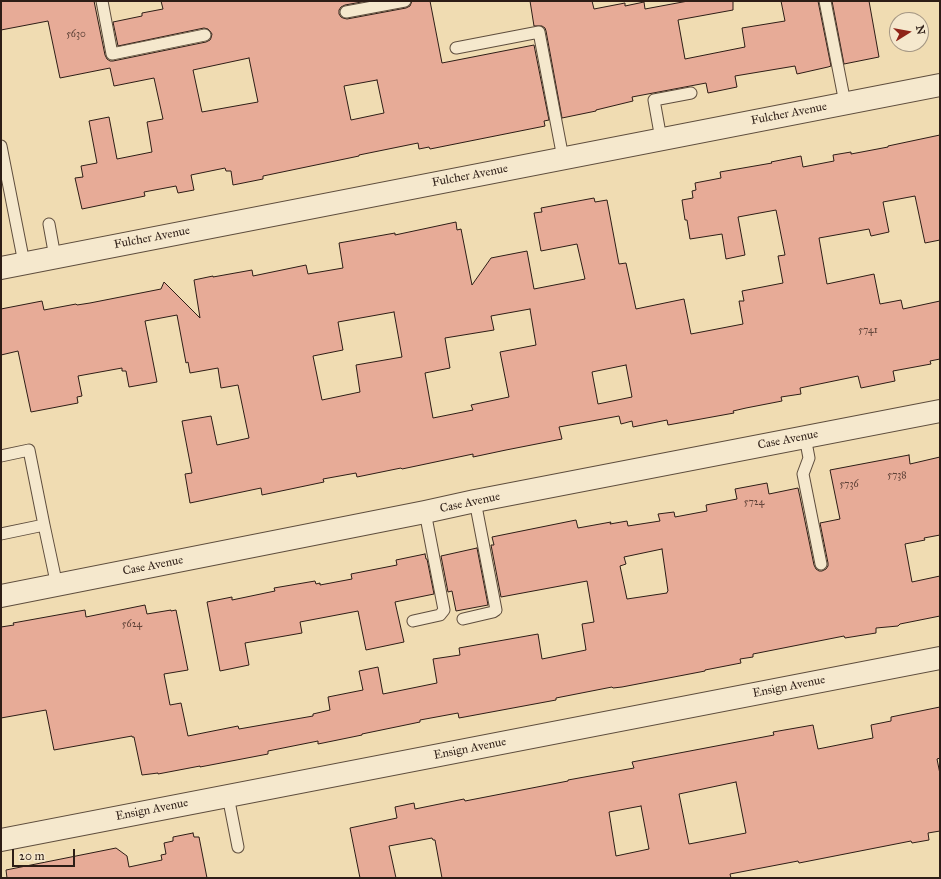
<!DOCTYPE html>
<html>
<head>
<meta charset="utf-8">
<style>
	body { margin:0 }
	#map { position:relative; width:941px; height:879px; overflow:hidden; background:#f0dcb2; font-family:"IM FELL Great Primer",serif }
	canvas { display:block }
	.frame { position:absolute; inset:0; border:2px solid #2d1d16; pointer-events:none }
	.north { position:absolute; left:889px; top:12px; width:40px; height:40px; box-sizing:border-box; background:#f5e8cd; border:1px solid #a59784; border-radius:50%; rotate:79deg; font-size:11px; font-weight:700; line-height:16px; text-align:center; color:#2d1d16 }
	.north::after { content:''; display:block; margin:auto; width:14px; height:18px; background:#8f2418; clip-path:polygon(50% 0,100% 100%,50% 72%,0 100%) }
	.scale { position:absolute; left:12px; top:849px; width:63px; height:18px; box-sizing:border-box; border:2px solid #2d1d16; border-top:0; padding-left:5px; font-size:12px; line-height:14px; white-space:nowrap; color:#2d1d16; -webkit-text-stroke:3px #f5e8cd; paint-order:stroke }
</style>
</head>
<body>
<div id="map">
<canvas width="941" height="879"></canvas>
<div class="frame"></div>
<div class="north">N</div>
<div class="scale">20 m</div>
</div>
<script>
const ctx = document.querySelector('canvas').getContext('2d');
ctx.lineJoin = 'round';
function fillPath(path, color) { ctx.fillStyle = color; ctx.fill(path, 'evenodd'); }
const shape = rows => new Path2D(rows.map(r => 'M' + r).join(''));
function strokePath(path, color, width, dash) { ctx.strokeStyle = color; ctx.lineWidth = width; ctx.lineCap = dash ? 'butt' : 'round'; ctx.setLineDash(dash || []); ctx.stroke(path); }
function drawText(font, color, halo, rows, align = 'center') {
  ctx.font = font + ' "IM FELL Great Primer",serif'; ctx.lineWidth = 3.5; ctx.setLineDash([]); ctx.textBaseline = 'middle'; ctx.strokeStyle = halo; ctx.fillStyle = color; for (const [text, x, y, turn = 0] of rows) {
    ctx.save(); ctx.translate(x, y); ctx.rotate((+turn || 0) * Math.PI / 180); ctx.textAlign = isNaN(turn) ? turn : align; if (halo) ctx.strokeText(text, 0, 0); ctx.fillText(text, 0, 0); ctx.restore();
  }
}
const building = shape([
	[1,1,94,1,105,55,107,59,110,61,113,61,206,42,210,40,211,38,212,34,210,31,208,29,204,28,118,46,113,22,142,16,142,13,163,9,161,1,367,1,345,5,341,7,339,10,339,14,341,17,343,18,347,19,406,8,410,6,412,1,430,1,442,63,534,45,549,120,544,121,545,126,430,149,429,147,419,149,418,143,359,155,359,156,263,176,263,179,233,185,231,171,226,171,225,168,191,175,194,190,178,193,176,186,144,192,145,196,82,209,75,178,83,177,81,166,97,163,89,121,109,117,117,159,152,152,147,122,163,119,154,78,114,86,110,68,60,78,48,21,1,30,1,1],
	[249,58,258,102,202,112,193,70,249,58],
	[377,80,384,113,351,120,344,86,377,80],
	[530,1,592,1,594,9,625,3,625,6,644,2,645,9,688,1,733,1,733,10,678,20,685,59,745,47,742,28,785,21,781,1,818,1,831,66,828,67,797,74,795,66,735,76,737,87,708,93,706,83,632,97,633,101,596,110,596,111,562,118,546,31,545,28,542,26,534,26,530,1],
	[832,1,869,1,879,57,844,64,832,1],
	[940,135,940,240,925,243,915,196,883,202,889,232,871,236,869,229,819,238,827,284,874,274,880,304,901,300,903,309,940,301,940,359,930,361,931,364,893,371,895,381,861,388,858,376,800,388,801,394,781,397,782,401,746,408,733,411,734,413,668,425,667,420,633,427,632,421,621,424,619,416,559,427,562,439,506,450,473,457,473,454,402,469,401,468,357,477,356,473,323,479,324,482,262,495,261,488,190,503,185,474,192,473,182,421,211,416,217,445,249,438,238,385,221,388,218,368,190,373,188,362,186,363,177,315,145,321,157,382,129,387,126,371,122,371,122,368,78,376,82,396,77,397,78,403,31,412,18,351,1,355,1,309,42,301,44,310,76,304,77,305,90,303,161,289,164,282,200,318,194,280,213,276,213,277,252,270,253,276,306,265,308,274,343,268,339,243,395,233,395,235,456,222,457,230,461,229,472,285,491,258,527,251,534,289,585,279,577,244,541,251,534,213,542,212,541,208,594,198,595,202,607,200,619,264,626,263,636,309,684,299,691,334,743,324,739,301,744,301,742,291,783,283,778,256,785,255,776,210,738,217,745,255,726,259,722,234,690,239,687,220,685,220,682,200,693,198,692,191,696,190,695,183,721,178,720,172,772,163,771,162,801,156,803,167,834,161,833,155,851,152,851,154,888,147,888,146,940,135],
	[530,309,536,345,500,352,509,397,471,405,473,410,433,418,425,373,450,368,445,338,494,330,491,316,530,309],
	[394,312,402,357,356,365,360,392,322,400,313,356,343,350,338,322,394,312],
	[626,365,632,397,598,404,592,372,626,365],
	[909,455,910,464,940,457,940,535,924,538,925,540,905,544,912,582,940,576,940,616,900,624,898,626,876,628,876,633,845,638,844,636,753,654,753,657,740,659,741,663,705,670,705,671,622,687,613,688,612,687,556,698,556,700,459,718,458,713,420,720,420,722,362,734,362,735,318,744,318,741,268,751,268,754,200,767,200,766,158,774,158,773,142,775,134,737,132,737,132,736,54,750,46,710,1,718,1,627,14,625,13,623,85,610,86,617,145,605,147,614,171,610,171,611,176,610,188,670,164,674,170,705,181,703,188,736,238,726,239,729,313,716,313,714,330,710,328,697,363,690,359,671,378,667,383,694,437,683,433,659,460,655,459,648,538,634,542,659,586,650,582,624,594,622,587,581,501,597,491,545,494,545,492,537,576,520,578,528,611,522,610,524,627,521,628,526,660,521,658,514,674,512,675,517,707,511,706,505,737,499,735,489,767,483,769,494,798,488,800,497,814,565,816,569,819,571,822,571,826,569,828,566,828,563,820,523,840,519,830,470,909,455],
	[662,549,668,591,667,592,667,593,627,599,620,566,626,564,624,557,662,549],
	[477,548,488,605,456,611,452,591,448,592,441,556,477,548],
	[425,554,426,559,427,559,434,594,395,602,404,642,366,650,358,611,300,622,302,633,245,643,249,665,220,671,207,602,232,597,232,600,275,591,274,588,315,581,316,584,320,583,320,585,352,579,351,574,397,565,396,560,425,554],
	[940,707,940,758,937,759,940,774,940,831,928,833,929,840,912,843,911,841,799,863,798,861,730,874,731,878,442,878,435,840,433,840,432,838,389,846,396,878,360,878,350,828,397,818,395,807,414,803,415,809,464,799,465,801,568,781,568,780,634,768,632,762,774,735,773,732,813,725,818,749,873,738,871,725,891,721,891,717,940,707],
	[736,782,746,833,689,844,679,794,736,782],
	[641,806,649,849,616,856,609,812,641,806],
	[193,833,194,837,199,837,207,878,7,878,6,870,116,848,127,856,129,867,162,860,161,855,166,854,164,843,173,841,173,837,193,833]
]);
fillPath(building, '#e7ab97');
strokePath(building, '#2d1d16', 1);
const service = shape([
	[102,1,112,54,205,35],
	[825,1,845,103],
	[346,12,405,1],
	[456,48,539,32,563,158],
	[661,139,654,100,691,93],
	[1,146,24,263],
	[49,224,55,257],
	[805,437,809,458,803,474,821,564],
	[1,456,29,450,44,525,1,534],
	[44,525,57,586],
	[463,619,493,612,496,610,475,501],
	[413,621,440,615,444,610,425,512],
	[228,796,238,847]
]);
const minor = shape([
	[1,268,940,85],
	[1,596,425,512,475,501,940,411],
	[1,840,940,658]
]);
strokePath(service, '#5e4d3d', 13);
strokePath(minor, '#5e4d3d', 24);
strokePath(service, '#f5e8cd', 11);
strokePath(minor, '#f5e8cd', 22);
drawText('10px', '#5c4036', null, [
	["5630",76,35],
	["5741",868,331],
	["5738",897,476],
	["5736",849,485],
	["5724",754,503],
	["5624",132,625]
]);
drawText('12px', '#2d1d16', '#f5e8cd', [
	["Fulcher Avenue",789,114,-11],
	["Fulcher Avenue",470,176,-11],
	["Fulcher Avenue",152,238,-11],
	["Case Avenue",788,440,-11],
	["Case Avenue",470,503,-12],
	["Case Avenue",153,566,-11],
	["Ensign Avenue",789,687,-11],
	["Ensign Avenue",470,749,-11],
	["Ensign Avenue",152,810,-11]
]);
</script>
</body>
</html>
